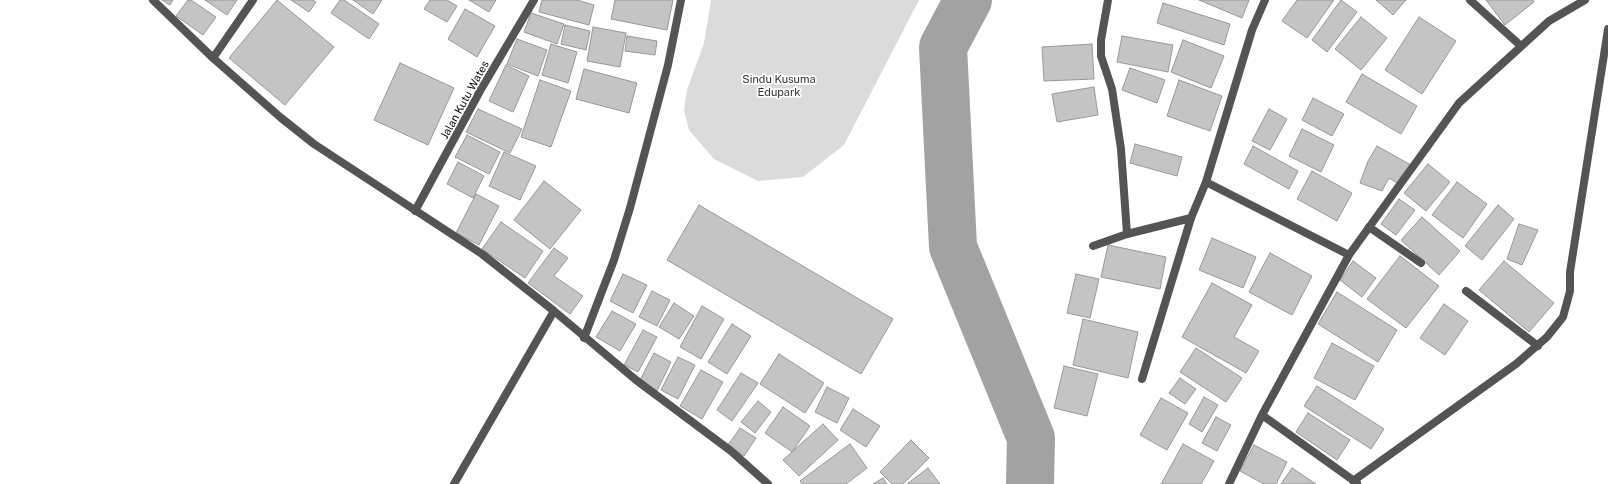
<!DOCTYPE html>
<html>
<head>
<meta charset="utf-8">
<style>
	body { margin:0 }
	canvas { display:block; background:#fff }
</style>
</head>
<body>
<canvas width="1608" height="484"></canvas>
<script>
const ctx = document.querySelector('canvas').getContext('2d');
ctx.lineJoin = 'round';
function fillPath(path, color) { ctx.fillStyle = color; ctx.fill(path, 'evenodd'); }
const shape = rows => new Path2D(rows.map(r => 'M' + r).join(''));
function strokePath(path, color, width, dash) { ctx.strokeStyle = color; ctx.lineWidth = width; ctx.lineCap = dash ? 'butt' : 'round'; ctx.setLineDash(dash || []); ctx.stroke(path); }
function drawText(font, color, halo, rows, align = 'center') {
  ctx.font = font + ' "Public Sans",sans-serif'; ctx.lineWidth = 3.5; ctx.setLineDash([]); ctx.textBaseline = 'middle'; ctx.strokeStyle = halo; ctx.fillStyle = color; for (const [text, x, y, turn = 0] of rows) {
    ctx.save(); ctx.translate(x, y); ctx.rotate((+turn || 0) * Math.PI / 180); ctx.textAlign = isNaN(turn) ? turn : align; if (halo) ctx.strokeText(text, 0, 0); ctx.fillText(text, 0, 0); ctx.restore();
  }
}
fillPath(shape([
	[711,0,919,0,844,145,803,177,758,181,714,159,689,130,684,110,687,90,704,43]
]), '#dbdbdb');
strokePath(shape([
	[968,0,943,47,953,247,1031,438,1030,484]
]), '#a2a2a2', 48);
const building = shape([
	[162,0,173,0,170,5,162,0],
	[188,0,191,0,216,17,203,35,176,16,188,0],
	[205,0,237,0,227,15,205,0],
	[277,0,334,47,285,105,229,58,277,0],
	[291,0,313,0,316,2,309,12,291,0],
	[340,0,344,0,379,24,369,39,331,13,340,0],
	[353,0,382,0,373,14,353,0],
	[430,0,447,0,457,6,447,22,424,9,430,0],
	[469,0,496,0,489,12,469,0],
	[542,0,577,0,594,5,589,25,539,12,542,0],
	[615,0,673,0,667,30,611,19,615,0],
	[1199,0,1249,0,1242,18,1199,0],
	[1297,0,1334,0,1307,38,1282,21,1297,0],
	[1341,0,1357,12,1327,52,1312,40,1341,0],
	[1376,0,1406,0,1393,15,1376,0],
	[1486,0,1533,0,1534,2,1505,25,1486,0],
	[1163,3,1230,24,1224,45,1157,23,1163,3],
	[465,9,495,26,477,57,448,39,465,9],
	[531,13,564,24,557,44,524,32,531,13],
	[1361,17,1387,38,1361,70,1335,49,1361,17],
	[1419,17,1456,41,1422,94,1385,70,1419,17],
	[565,25,590,31,586,50,561,44,565,25],
	[593,27,626,33,620,67,587,61,593,27],
	[627,36,657,41,655,55,625,51,627,36],
	[1122,36,1173,45,1168,72,1117,62,1122,36],
	[517,39,547,50,538,76,507,64,517,39],
	[1183,40,1224,56,1211,88,1171,72,1183,40],
	[551,44,577,52,568,83,542,75,551,44],
	[1092,44,1094,79,1044,81,1042,47,1092,44],
	[400,63,454,88,428,145,374,120,400,63],
	[506,65,529,76,513,112,489,101,506,65],
	[1130,68,1165,80,1157,103,1122,90,1130,68],
	[584,69,637,83,629,113,576,99,584,69],
	[1362,74,1417,106,1401,134,1346,102,1362,74],
	[540,80,571,91,551,147,521,137,540,80],
	[1179,80,1222,96,1210,131,1167,116,1179,80],
	[1094,87,1098,115,1057,122,1052,94,1094,87],
	[1313,98,1344,114,1332,136,1302,120,1313,98],
	[478,109,522,129,510,153,466,132,478,109],
	[1269,109,1287,119,1270,150,1252,141,1269,109],
	[1302,129,1334,145,1321,172,1289,156,1302,129],
	[467,135,500,152,489,174,455,157,467,135],
	[1135,144,1182,157,1177,176,1130,163,1135,144],
	[1253,146,1298,171,1289,189,1244,164,1253,146],
	[1377,146,1411,165,1400,185,1389,178,1382,191,1360,183,1368,161,1377,146],
	[504,152,536,166,520,200,489,186,504,152],
	[458,162,484,176,473,198,447,184,458,162],
	[1428,164,1450,182,1426,211,1404,193,1428,164],
	[1312,171,1352,193,1337,221,1297,199,1312,171],
	[544,181,581,210,550,249,514,220,544,181],
	[1457,182,1487,204,1463,238,1432,215,1457,182],
	[476,194,499,206,479,245,456,233,476,194],
	[1399,199,1415,210,1396,235,1381,224,1399,199],
	[699,205,893,319,861,374,667,260,699,205],
	[1498,205,1514,219,1482,260,1465,246,1498,205],
	[1422,217,1460,251,1439,275,1401,240,1422,217],
	[501,222,543,251,525,278,482,249,501,222],
	[1519,224,1538,230,1522,265,1507,259,1519,224],
	[1212,238,1256,257,1243,288,1199,270,1212,238],
	[1108,245,1166,257,1160,289,1101,277,1108,245],
	[554,248,568,258,554,276,583,296,570,314,528,283,554,248],
	[1270,253,1312,276,1292,315,1249,292,1270,253],
	[1400,256,1439,286,1406,328,1367,299,1400,256],
	[1353,261,1376,278,1362,297,1340,280,1353,261],
	[1504,261,1554,303,1529,332,1479,290,1504,261],
	[623,274,647,285,633,313,610,301,623,274],
	[1076,274,1099,279,1090,318,1067,313,1076,274],
	[1212,283,1252,305,1234,337,1259,351,1246,373,1182,337,1212,283],
	[652,291,670,300,657,326,639,317,652,291],
	[1337,292,1397,330,1378,362,1318,324,1337,292],
	[674,303,694,316,679,339,659,327,674,303],
	[1444,304,1468,321,1445,355,1420,338,1444,304],
	[702,306,724,319,701,359,680,347,702,306],
	[612,311,636,324,620,351,596,337,612,311],
	[1083,319,1138,332,1128,378,1073,365,1083,319],
	[732,324,751,336,727,374,708,362,732,324],
	[643,330,657,337,638,372,624,365,643,330],
	[1332,343,1374,366,1355,400,1314,378,1332,343],
	[1196,348,1242,378,1226,402,1180,372,1196,348],
	[654,353,671,362,657,391,639,382,654,353],
	[779,354,824,383,805,413,760,384,779,354],
	[678,357,695,365,678,399,661,390,678,357],
	[1064,366,1098,374,1087,416,1054,408,1064,366],
	[701,370,723,382,702,419,680,406,701,370],
	[741,373,758,383,732,421,717,410,741,373],
	[1180,378,1196,389,1185,404,1169,393,1180,378],
	[1317,386,1384,429,1371,449,1304,406,1317,386],
	[827,387,849,398,837,423,815,412,827,387],
	[1204,397,1218,405,1202,432,1189,424,1204,397],
	[1161,398,1188,413,1167,450,1140,435,1161,398],
	[758,401,771,412,755,433,741,422,758,401],
	[783,407,810,426,792,452,765,433,783,407],
	[853,409,880,426,866,447,840,430,853,409],
	[1308,413,1350,440,1337,460,1296,432,1308,413],
	[1216,417,1231,425,1217,451,1202,443,1216,417],
	[823,424,838,440,799,476,783,460,823,424],
	[740,428,756,438,744,456,728,445,740,428],
	[911,440,929,458,903,484,892,484,880,472,911,440],
	[850,444,867,468,846,484,802,484,800,481,850,444],
	[1183,444,1214,461,1201,484,1161,484,1183,444],
	[1254,445,1287,462,1276,484,1264,484,1240,471,1254,445],
	[928,468,940,484,907,484,928,468],
	[1292,468,1316,484,1281,484,1292,468],
	[883,478,887,484,873,484,883,478]
]);
fillPath(building, '#c4c4c4');
strokePath(building, '#989898', 1);
strokePath(shape([
	[1369,227,1421,263]
]), '#545454', 8);
strokePath(shape([
	[153,0,213,58,280,117,314,144,482,254,554,311,636,380,731,451,768,484],
	[1108,0,1101,40,1101,56,1112,89,1121,149,1127,234],
	[1470,0,1521,46],
	[213,58,253,0],
	[1206,182,1349,255],
	[415,211,480,91,534,0],
	[1093,246,1127,234,1191,218],
	[1466,291,1538,346],
	[584,338,614,260,630,208,668,65,681,0],
	[1142,379,1191,218,1206,182,1252,30,1265,0],
	[1262,415,1357,483],
	[1353,481,1516,364,1547,337,1563,317,1570,291,1570,272,1608,29],
	[454,484,554,311],
	[1229,484,1262,415,1349,255,1459,103,1549,21,1585,0]
]), '#545454', 8);
drawText('11px', '#323232', '#fff', [
	["Sindu Kusuma",779,80],
	["Edupark",779,93]
]);
drawText('11px', '#000', '#fff', [
	["Jalan Kutu Wates",465,100,-61]
]);
</script>
</body>
</html>
